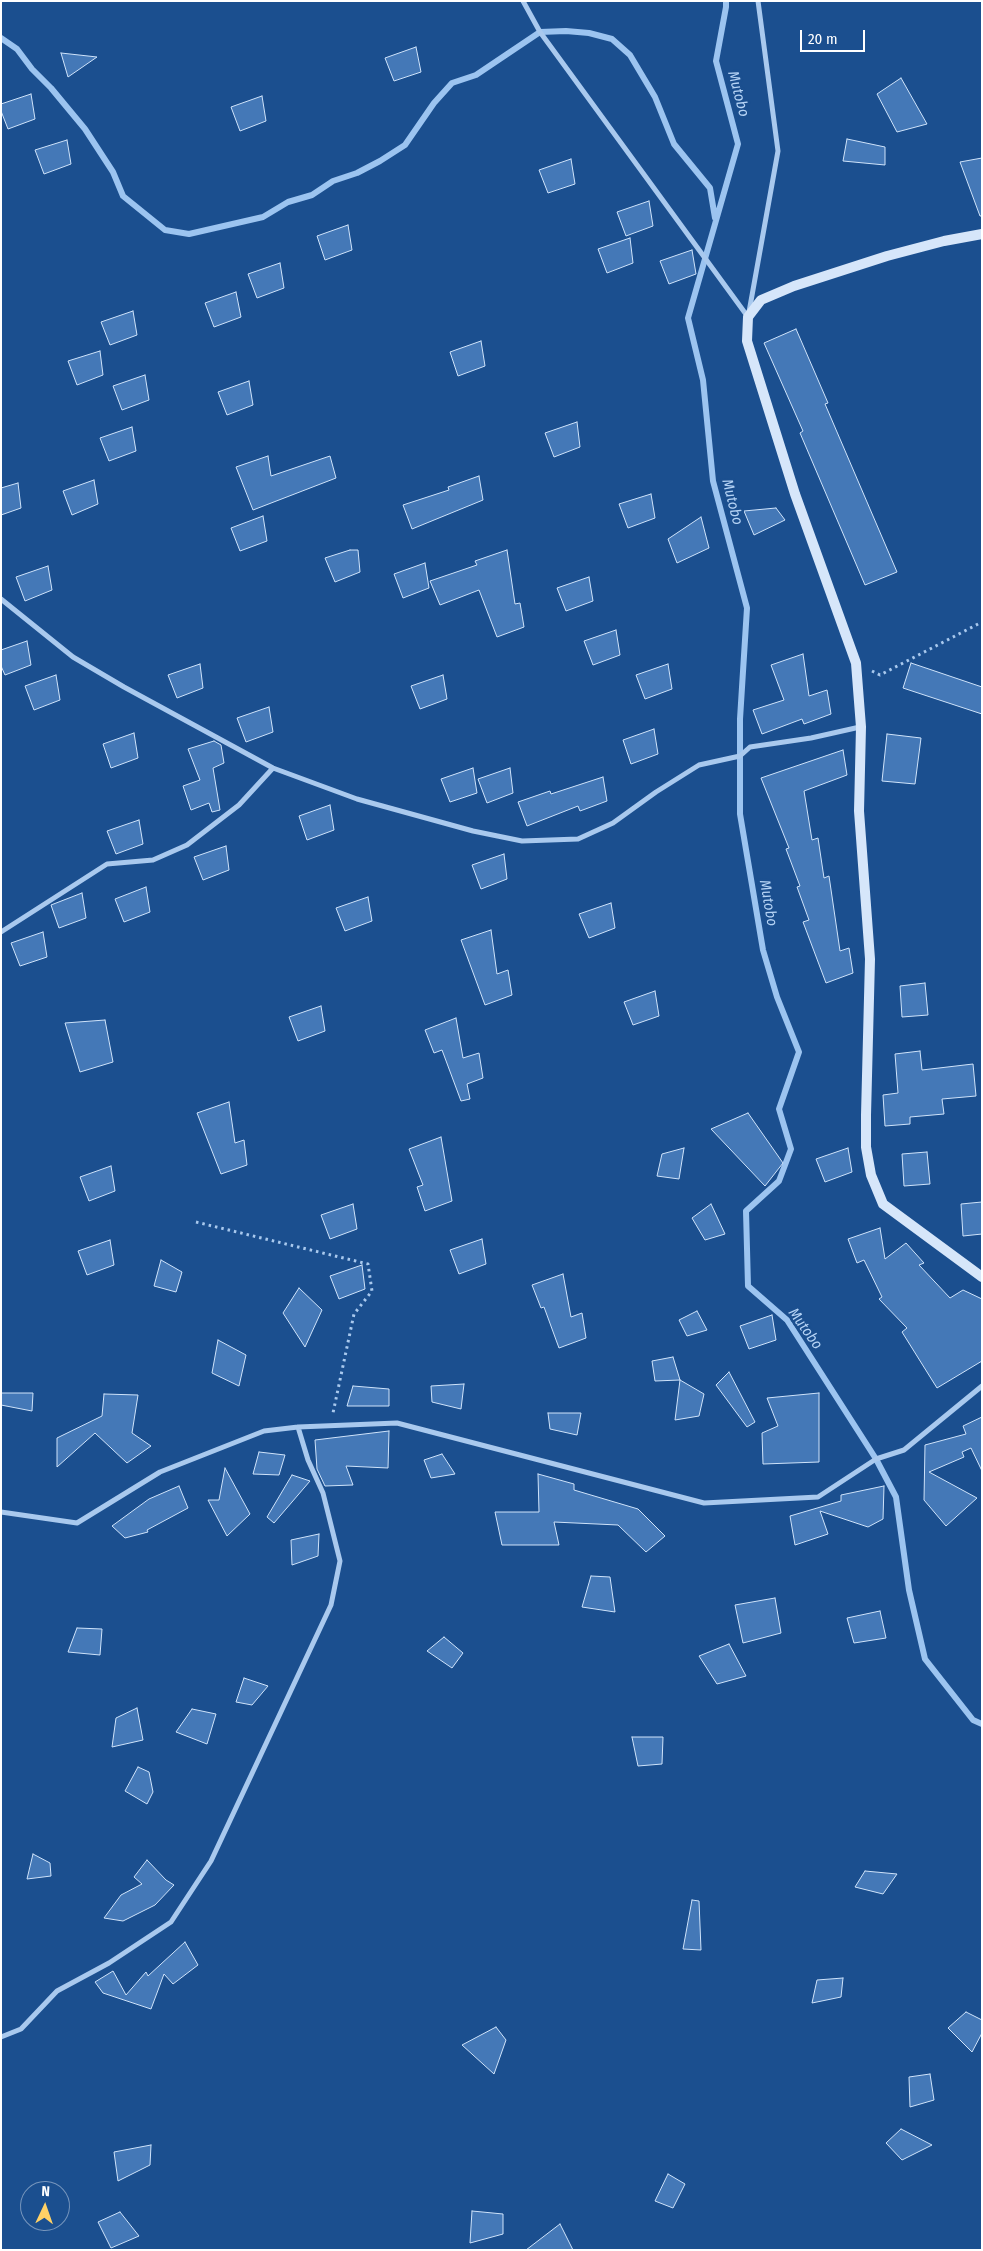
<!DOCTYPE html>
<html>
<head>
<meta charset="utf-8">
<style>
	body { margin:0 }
	#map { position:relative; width:983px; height:2251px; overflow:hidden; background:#1b4f8f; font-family:"Fira Sans Condensed",sans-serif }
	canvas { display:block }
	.frame { position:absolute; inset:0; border:2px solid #fff; pointer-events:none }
	.north { position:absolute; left:20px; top:2181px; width:50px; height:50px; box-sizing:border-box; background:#1b4f8f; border:1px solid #7695bc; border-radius:50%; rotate:3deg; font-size:14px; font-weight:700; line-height:20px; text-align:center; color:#fff }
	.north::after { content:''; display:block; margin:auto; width:18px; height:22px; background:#ffd166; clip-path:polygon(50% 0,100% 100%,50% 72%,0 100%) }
	.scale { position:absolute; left:800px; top:30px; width:65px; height:22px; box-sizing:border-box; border:2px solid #fff; border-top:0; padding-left:6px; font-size:15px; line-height:18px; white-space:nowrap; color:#fff; -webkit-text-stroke:4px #1b4f8f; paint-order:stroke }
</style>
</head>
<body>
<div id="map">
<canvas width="983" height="2251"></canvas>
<div class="frame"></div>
<div class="north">N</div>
<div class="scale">20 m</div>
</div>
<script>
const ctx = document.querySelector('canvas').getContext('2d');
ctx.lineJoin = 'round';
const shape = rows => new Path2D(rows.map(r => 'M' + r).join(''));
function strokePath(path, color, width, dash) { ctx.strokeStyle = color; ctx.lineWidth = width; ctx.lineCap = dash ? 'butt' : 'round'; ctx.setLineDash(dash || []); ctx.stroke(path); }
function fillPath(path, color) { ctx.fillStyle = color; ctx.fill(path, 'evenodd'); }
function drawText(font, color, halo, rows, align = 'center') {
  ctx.font = font + ' "Fira Sans Condensed",sans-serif'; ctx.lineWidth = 5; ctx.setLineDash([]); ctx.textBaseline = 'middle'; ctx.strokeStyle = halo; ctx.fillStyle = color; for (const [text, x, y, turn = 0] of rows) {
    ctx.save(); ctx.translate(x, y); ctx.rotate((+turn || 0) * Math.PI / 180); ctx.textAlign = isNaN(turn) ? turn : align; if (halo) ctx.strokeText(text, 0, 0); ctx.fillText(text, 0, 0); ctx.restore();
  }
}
strokePath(shape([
	[726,1,726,7,716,61,738,144,688,318,703,380,713,481,747,608,740,719,740,814,763,950,777,997,799,1052,779,1109,791,1149,779,1181,746,1211,748,1286,787,1320,876,1459,896,1497,909,1590,925,1659,973,1720,982,1724],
	[1,38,17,49,32,69,51,88,85,129,113,172,123,196,165,230,189,234,263,217,288,202,312,195,333,181,357,173,380,161,405,145,434,103,452,83,476,75,540,32,566,31,589,33,612,39,630,55,655,97,674,144,710,188,715,218]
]), '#9cc4f0', 6);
const building = shape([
	[416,47,421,72,394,81,385,58,416,47],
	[61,53,97,57,68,77,61,53],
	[901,78,927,124,897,132,877,94,901,78],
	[31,94,35,119,8,129,1,111,1,104,31,94],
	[262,96,266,121,240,131,231,107,262,96],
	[847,139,885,147,885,165,843,161,847,139],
	[67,140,71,164,44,174,35,150,67,140],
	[982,158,982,216,980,216,960,162,982,158],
	[571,159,575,184,548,193,539,170,571,159],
	[649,201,653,226,626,236,617,212,649,201],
	[348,225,352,250,325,260,317,236,348,225],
	[630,238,633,263,607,273,598,249,630,238],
	[692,250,696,274,669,284,660,261,692,250],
	[280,263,284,288,257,298,248,274,280,263],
	[236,292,241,317,214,327,205,303,236,292],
	[133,311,137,335,110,345,101,322,133,311],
	[796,329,828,403,825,404,897,572,865,585,800,433,803,431,764,343,796,329],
	[481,341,485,366,458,376,450,352,481,341],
	[100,351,103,375,77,385,68,361,100,351],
	[145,375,149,400,122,410,113,386,145,375],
	[249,381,253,405,227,415,218,392,249,381],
	[577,422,580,447,554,457,545,433,577,422],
	[132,427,136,451,109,461,100,438,132,427],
	[268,456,271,476,330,456,336,478,253,510,236,467,268,456],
	[479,476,483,500,412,529,403,505,449,490,448,487,479,476],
	[94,480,98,504,72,515,63,491,94,480],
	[18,483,21,508,1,515,1,488,18,483],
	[651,494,655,518,628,528,619,504,651,494],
	[776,508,785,520,754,535,744,511,776,508],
	[263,516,267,541,240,551,231,528,263,516],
	[701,517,709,548,677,563,668,539,701,517],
	[350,550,358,550,360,572,335,582,325,558,350,550],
	[507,550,515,604,520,603,524,627,497,637,479,590,440,605,430,581,477,565,475,561,507,550],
	[425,563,429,588,403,598,394,574,425,563],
	[48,566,52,590,25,601,16,577,48,566],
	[589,577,593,601,566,611,557,588,589,577],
	[616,630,620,655,593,665,584,641,616,630],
	[27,641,31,665,5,675,1,666,1,650,27,641],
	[803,654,809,696,827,690,831,714,804,724,802,719,762,734,753,710,784,700,771,665,803,654],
	[911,663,982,687,982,714,903,688,911,663],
	[200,664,203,688,177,698,168,675,200,664],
	[668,664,672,689,645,699,636,675,668,664],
	[56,675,60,700,34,710,25,686,56,675],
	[443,675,447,699,420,709,411,686,443,675],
	[269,707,273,732,246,742,237,718,269,707],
	[654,729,658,754,631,764,623,740,654,729],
	[134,733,138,758,111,768,103,744,134,733],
	[887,734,921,738,915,784,882,781,887,734],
	[214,741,221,745,224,763,213,768,220,810,212,812,209,803,191,810,183,786,200,780,188,749,214,741],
	[843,750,847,775,804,791,812,840,818,838,824,878,829,876,840,951,849,948,853,973,826,983,803,922,809,920,797,887,800,886,786,849,789,848,761,778,843,750],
	[473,768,477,793,450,802,441,779,473,768],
	[510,768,513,793,487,803,478,779,510,768],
	[603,777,607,801,580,811,578,806,527,826,518,802,550,791,551,794,603,777],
	[330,805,334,830,307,840,299,816,330,805],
	[139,820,143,844,116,854,107,831,139,820],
	[226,846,229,870,203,880,194,857,226,846],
	[504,854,507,879,481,889,472,865,504,854],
	[146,887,150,912,124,922,115,899,146,887],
	[82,893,86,918,59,928,51,905,82,893],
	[368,897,372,921,345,931,336,908,368,897],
	[611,903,615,928,589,938,579,914,611,903],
	[491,930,497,974,508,970,512,995,485,1005,461,940,491,930],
	[43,932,47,957,20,966,11,943,43,932],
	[925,983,928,1015,902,1017,900,986,925,983],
	[655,991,659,1016,633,1025,624,1002,655,991],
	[321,1006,325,1031,298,1041,289,1017,321,1006],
	[456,1018,463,1058,479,1053,483,1078,467,1084,470,1099,461,1101,442,1050,434,1053,425,1030,456,1018],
	[105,1020,113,1062,80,1072,65,1023,105,1020],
	[920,1051,922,1070,973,1064,976,1096,942,1099,944,1114,910,1117,910,1124,885,1126,883,1095,898,1093,895,1054,920,1051],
	[229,1102,235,1143,244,1140,247,1165,221,1174,197,1113,229,1102],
	[748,1113,783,1163,765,1186,711,1129,748,1113],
	[441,1137,452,1201,425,1211,417,1187,423,1185,409,1149,441,1137],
	[684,1148,679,1179,657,1176,662,1154,684,1148],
	[848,1148,852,1172,825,1182,816,1159,848,1148],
	[927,1152,930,1184,904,1186,902,1154,927,1152],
	[111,1166,115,1191,89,1201,80,1177,111,1166],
	[982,1202,982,1234,963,1236,961,1204,982,1202],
	[353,1204,357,1229,330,1239,321,1215,353,1204],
	[711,1204,725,1234,705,1240,692,1218,711,1204],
	[880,1228,885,1259,906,1243,924,1263,919,1265,950,1298,963,1290,982,1299,982,1361,937,1388,902,1332,907,1328,879,1299,882,1297,864,1260,857,1263,848,1239,880,1228],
	[482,1239,486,1264,459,1274,450,1250,482,1239],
	[110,1240,114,1265,87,1275,78,1251,110,1240],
	[161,1260,182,1272,176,1292,154,1286,161,1260],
	[362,1265,365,1289,339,1299,330,1276,362,1265],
	[563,1274,571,1317,582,1313,586,1338,559,1348,544,1307,541,1308,532,1285,563,1274],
	[299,1288,322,1310,305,1347,283,1313,299,1288],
	[697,1311,707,1330,687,1336,679,1320,697,1311],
	[772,1315,776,1340,749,1349,740,1326,772,1315],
	[218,1340,246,1355,239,1386,212,1373,218,1340],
	[673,1357,680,1380,655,1381,652,1361,673,1357],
	[729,1372,755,1422,747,1427,716,1385,729,1372],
	[680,1380,704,1394,699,1416,675,1420,680,1380],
	[464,1384,461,1409,432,1402,431,1386,464,1384],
	[353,1386,389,1389,389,1406,347,1406,353,1386],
	[1,1393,33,1393,32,1411,1,1405,1,1393],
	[819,1393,819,1462,763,1464,762,1433,778,1426,767,1398,819,1393],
	[104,1394,138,1395,132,1433,151,1446,127,1463,95,1433,57,1467,57,1438,102,1416,104,1394],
	[548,1413,581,1413,577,1435,550,1429,548,1413],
	[982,1417,982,1471,971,1448,962,1452,964,1457,929,1472,977,1498,946,1526,924,1500,925,1445,966,1434,963,1426,982,1417],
	[389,1431,388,1468,346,1466,353,1485,325,1486,317,1469,315,1440,389,1431],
	[259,1452,285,1455,279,1475,253,1474,259,1452],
	[442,1454,455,1474,431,1478,424,1460,442,1454],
	[225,1468,250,1514,227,1536,208,1500,219,1500,225,1468],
	[538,1474,574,1484,574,1490,638,1509,665,1536,646,1552,618,1525,554,1522,559,1545,502,1545,495,1512,539,1512,538,1474],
	[292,1475,310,1481,274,1523,267,1517,292,1475],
	[179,1486,188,1508,147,1530,148,1532,125,1538,112,1526,149,1499,179,1486],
	[884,1486,883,1519,868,1527,820,1511,828,1534,795,1545,790,1516,841,1501,841,1495,884,1486],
	[319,1534,318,1556,292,1565,291,1540,319,1534],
	[591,1576,610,1577,615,1612,582,1607,591,1576],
	[775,1598,781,1633,743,1643,735,1605,775,1598],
	[880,1611,886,1638,854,1643,847,1618,880,1611],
	[77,1628,102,1629,100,1655,68,1652,77,1628],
	[444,1637,463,1653,452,1668,427,1651,444,1637],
	[729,1644,746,1676,717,1684,699,1656,729,1644],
	[244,1678,268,1686,252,1705,236,1702,244,1678],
	[137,1708,143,1740,112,1747,116,1718,137,1708],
	[192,1709,216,1714,207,1744,176,1732,192,1709],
	[632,1737,663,1737,662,1764,638,1766,632,1737],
	[138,1767,149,1772,153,1792,147,1804,125,1791,138,1767],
	[33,1854,50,1863,51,1876,27,1879,33,1854],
	[147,1860,166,1880,174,1885,155,1905,123,1921,104,1918,121,1895,142,1884,134,1877,147,1860],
	[865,1871,897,1874,883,1894,855,1887,865,1871],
	[692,1900,699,1901,701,1950,683,1949,692,1900],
	[185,1942,198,1965,173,1984,164,1974,151,2009,103,1993,95,1982,113,1971,126,1995,146,1972,148,1976,185,1942],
	[843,1978,841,1997,812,2003,817,1980,843,1978],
	[966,2012,982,2020,982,2033,972,2052,948,2028,966,2012],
	[496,2027,506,2040,494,2074,462,2045,496,2027],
	[930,2074,934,2100,910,2107,909,2077,930,2074],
	[901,2129,932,2145,902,2160,886,2143,901,2129],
	[151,2145,150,2165,118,2181,114,2152,151,2145],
	[668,2174,685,2184,673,2208,655,2201,668,2174],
	[472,2211,503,2214,503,2234,470,2243,472,2211],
	[120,2212,139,2236,111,2248,98,2222,120,2212],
	[560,2224,573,2250,526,2250,560,2224]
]);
fillPath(building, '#4478b7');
strokePath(building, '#cfe3fa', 1);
strokePath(shape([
	[872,671,880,675,982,622],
	[196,1222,368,1264,372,1291,354,1314,333,1413]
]), '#a9c9ee', 3, [2.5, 4]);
strokePath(shape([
	[523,1,540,32,748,317],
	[749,312,778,151,758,1],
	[1,599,73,657,124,687,273,768,357,799,473,831,522,841,578,839,613,823,656,792,699,765,740,756,750,747,811,738,860,727],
	[1,932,107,864,153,860,187,845,239,805,273,768],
	[1,1512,77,1523,160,1472,264,1431,298,1427,397,1423,704,1503,818,1497,876,1459,904,1450,982,1386],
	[1,2037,21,2029,57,1991,109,1963,171,1922,211,1861,331,1605,340,1561,323,1493,308,1460,298,1427]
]), '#a9c9ee', 5);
strokePath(shape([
	[982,234,944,241,887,256,794,286,761,300,748,317,747,341,795,494,856,663,861,727,859,811,870,959,866,1115,866,1147,871,1175,883,1204,982,1277]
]), '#d6e6fa', 10);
drawText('italic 15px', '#b5d3f5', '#1b4f8f', [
	["Mutobo",738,94,75],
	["Mutobo",732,502,76],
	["Mutobo",768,903,80],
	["Mutobo",805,1329,54]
]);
</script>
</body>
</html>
